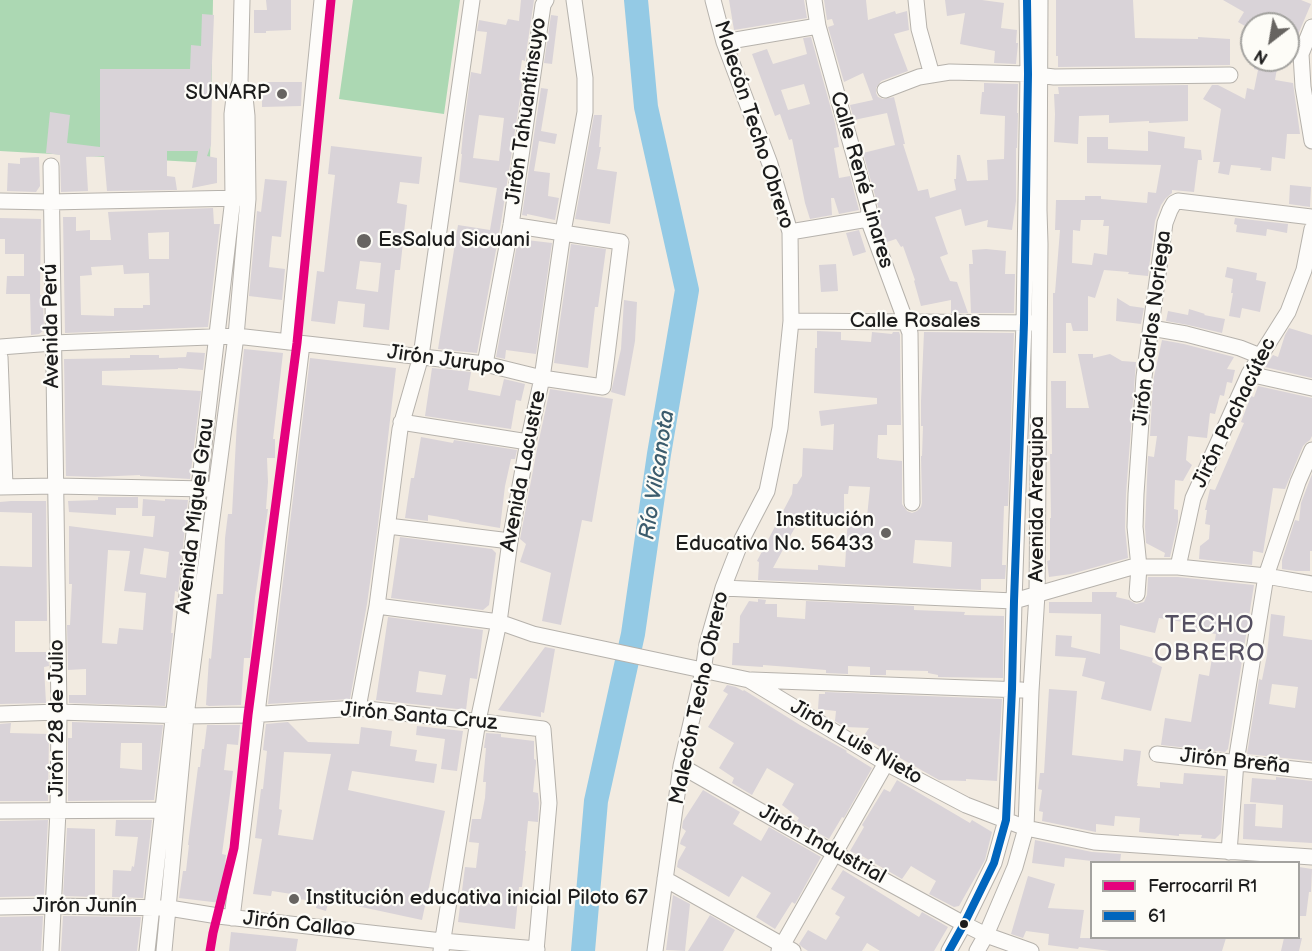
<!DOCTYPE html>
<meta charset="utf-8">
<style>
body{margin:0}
#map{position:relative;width:1312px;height:951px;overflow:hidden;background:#f2ebe1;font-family:"Balsamiq Sans",sans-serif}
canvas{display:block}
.legend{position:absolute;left:1090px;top:861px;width:210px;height:78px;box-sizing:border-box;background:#fdfcf7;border:2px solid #a3a29f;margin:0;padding:8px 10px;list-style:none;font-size:18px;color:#1c1c1c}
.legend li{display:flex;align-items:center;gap:12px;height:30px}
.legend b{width:30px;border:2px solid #a3a29f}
.north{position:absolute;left:1240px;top:12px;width:60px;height:60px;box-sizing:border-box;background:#fdfcf7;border:2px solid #a3a29f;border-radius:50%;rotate:211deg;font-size:16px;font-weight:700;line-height:24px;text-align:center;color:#1c1c1c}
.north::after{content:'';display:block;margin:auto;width:21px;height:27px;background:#676461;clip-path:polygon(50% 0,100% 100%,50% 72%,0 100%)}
</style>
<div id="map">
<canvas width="1312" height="951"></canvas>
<ul class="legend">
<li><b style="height:8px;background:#e5007d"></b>Ferrocarril R1</li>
<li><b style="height:8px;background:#0065bd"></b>61</li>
</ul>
<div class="north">N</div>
</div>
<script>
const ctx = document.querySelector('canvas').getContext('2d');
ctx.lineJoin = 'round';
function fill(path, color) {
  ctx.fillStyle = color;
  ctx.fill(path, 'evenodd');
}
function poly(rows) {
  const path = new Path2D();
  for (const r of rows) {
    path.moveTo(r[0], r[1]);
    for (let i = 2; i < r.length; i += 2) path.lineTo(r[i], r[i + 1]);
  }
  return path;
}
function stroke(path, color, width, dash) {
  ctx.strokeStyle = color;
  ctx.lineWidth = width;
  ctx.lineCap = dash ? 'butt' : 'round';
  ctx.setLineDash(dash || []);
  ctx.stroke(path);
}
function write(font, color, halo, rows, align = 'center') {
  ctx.font = font + ' "Balsamiq Sans",sans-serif';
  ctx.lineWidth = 4.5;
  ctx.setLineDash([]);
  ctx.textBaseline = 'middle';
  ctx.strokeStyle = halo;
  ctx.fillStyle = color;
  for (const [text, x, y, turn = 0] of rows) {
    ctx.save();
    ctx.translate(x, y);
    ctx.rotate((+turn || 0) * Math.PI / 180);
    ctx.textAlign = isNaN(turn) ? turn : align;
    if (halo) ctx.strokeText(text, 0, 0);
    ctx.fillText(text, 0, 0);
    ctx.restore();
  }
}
const green = poly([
 [0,0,213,0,210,163,0,151],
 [353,0,460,0,444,114,339,99]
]);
const river = poly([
 [583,951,596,801,633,634,659,454,687,290,646,107,636,0]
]);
const building = poly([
 [266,0,291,0,291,30,266,31,266,33,254,33,254,10,267,10],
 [521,0,534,0,525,61,522,60,519,80,521,80,522,85,501,223,477,353,438,349,458,225,490,230,497,188,459,182,462,154,461,154,464,124,471,72,481,74,487,32,477,31,479,20,506,25,508,19,519,21],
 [479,115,504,118,499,161,473,158],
 [729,0,804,0,807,18,734,30],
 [824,0,866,0,868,20,895,11,896,14,907,11,909,30,894,34,908,71,881,81,876,88,876,93,878,97,883,99,894,97,905,144,903,144,918,191,928,189,930,198,956,190,954,179,956,179,957,155,960,155,967,181,988,180,987,160,1004,159,1005,116,980,114,982,92,984,92,984,83,1018,84,1017,113,1018,113,1017,148,1016,148,1016,201,1012,230,987,227,988,220,965,226,961,209,935,217,948,254,940,257,950,281,957,282,968,313,951,313,951,300,921,306,914,281,915,280,903,246,901,247,896,239,887,242,878,217,878,206,863,153,895,145,887,113,854,120,850,105,873,100,863,73,844,82,828,27,834,25,832,19,827,20],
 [945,0,982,0,1004,3,1001,28,1017,30,1016,43,1018,43,1016,64,994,63,995,51,960,44,965,13,947,16],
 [1056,0,1133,0,1135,38,1198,39,1198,37,1230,39,1230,65,1058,67,1058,56,1056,56],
 [1223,0,1301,0,1311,4,1288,58,1288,24,1252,24,1252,30,1238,22,1244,12],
 [202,14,214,15,211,87,212,87,211,145,207,156,217,158,217,183,192,188,198,151,167,151,167,176,175,177,177,190,107,191,104,156,86,157,88,191,61,192,60,155,46,153,50,112,70,115,67,143,100,147,100,69,190,69,191,45,201,46],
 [551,15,558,16,552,64,544,63],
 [811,37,835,123,839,147,834,148,839,178,850,176,859,210,839,214,834,198,831,198,832,215,810,219,805,203,792,139,789,140,780,114,775,116,752,54,767,49,773,64,807,54,803,38],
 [804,84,810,104,788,110,781,90],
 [1256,60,1278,63,1275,80,1293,83,1300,134,1287,134,1285,159,1272,157,1271,171,1260,170,1261,168,1231,165,1229,175,1218,173,1220,162,1213,162,1221,109,1203,99,1212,85,1218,85,1245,99,1247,88,1254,90,1258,70,1254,69],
 [262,82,302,82,301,106,262,107],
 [1188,85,1188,121,1149,123,1149,121,1109,123,1109,115,1079,116,1078,144,1054,142,1055,114,1054,94,1059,94,1058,87],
 [541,88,548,89,541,131,557,134,555,144,539,141,534,171,550,173,548,196,559,198,555,220,527,214,527,216,522,215],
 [594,115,602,115,599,147,601,147,597,169,617,172,610,224,575,219],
 [1148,131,1185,137,1184,148,1201,150,1202,160,1198,160,1194,192,1172,190,1172,193,1166,198,1161,205,1155,221,1148,276,1128,274,1129,272,1104,270,1095,298,1088,296,1088,331,1073,331,1071,323,1066,323,1066,353,1053,353,1053,293,1055,293,1060,230,1055,230,1056,200,1085,200,1085,196,1101,196,1101,199,1147,203,1148,192,1156,193,1161,165,1087,163,1087,137,1108,137,1108,149,1148,151],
 [1081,220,1104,220,1103,226,1109,226,1107,255,1094,253,1092,265,1072,263,1073,230,1080,231],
 [331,146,422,157,419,184,400,182,397,203,407,205,400,270,395,270,389,330,363,327,365,304,338,301,335,324,311,321,317,271,324,272,335,175,328,174],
 [360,261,381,263,378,292,356,289],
 [39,157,40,186,36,192,7,191,8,163,20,164,20,158],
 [265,179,287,181,281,237,272,236,269,267,285,269,282,300,249,296,257,211,261,212],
 [1290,185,1311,187,1310,207,1289,204],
 [213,208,214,224,220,224,208,327,65,333,63,217,76,217,76,231,90,230,90,240,111,240,108,212],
 [169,232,169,259,149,259,148,233],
 [123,265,124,274,149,273,150,305,143,305,143,308,114,308,114,316,81,315,80,276,92,275,91,267],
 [0,218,41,219,40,295,43,295,44,330,39,334,31,335,30,294,6,294,7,276,24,276,24,254,5,254,5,239,0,239],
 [1235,218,1288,224,1287,233,1267,229,1266,236,1236,232,1237,225,1234,224],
 [859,230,866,252,853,256,846,233],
 [518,239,552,243,536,354,506,350,505,359,496,357],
 [571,244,606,249,598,307,595,307,588,368,554,363],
 [986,249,1006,251,1005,274,1015,274,1014,313,971,313,969,264,973,264,972,250],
 [836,264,838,291,821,292,819,265],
 [1227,267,1257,273,1256,280,1266,282,1260,312,1242,308,1240,318,1229,316,1233,293,1231,293,1233,279,1225,277],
 [1117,298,1130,306,1144,308,1141,324,1116,321],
 [624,300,637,302,635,341,625,396,611,392,621,349],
 [1189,309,1205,314,1204,315,1225,319,1222,333,1188,325,1166,321,1168,311,1188,315],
 [1289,328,1312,335,1312,378,1265,367,1273,355,1278,357,1285,335],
 [817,331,841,332,841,340,871,342,872,332,892,334,893,332,899,332,900,335,901,425,887,425,887,435,878,435,877,458,879,458,879,459,902,461,902,504,907,511,912,513,917,511,921,507,922,503,921,456,922,456,923,426,921,426,921,401,924,332,1014,333,1008,506,1004,506,1002,565,1006,565,1005,579,981,579,981,590,758,580,759,562,757,561,792,494,793,484,797,484,802,476,803,448,833,450,834,424,821,426,819,411,877,404,877,398,814,393,815,348,817,348],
 [849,486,870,487,867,517,848,516,845,567,818,565,818,570,773,568,799,520,844,521,844,494,848,494],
 [915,540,952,542,951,567,913,563],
 [1162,340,1184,344,1234,357,1227,369,1235,370,1232,383,1227,382,1224,396,1220,395,1215,414,1210,413,1207,438,1188,436,1186,460,1192,465,1183,481,1175,480,1174,509,1178,510,1178,522,1170,557,1164,557,1165,553,1146,543,1145,527,1148,456,1154,457,1157,436,1150,436,1153,381],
 [244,349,283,353,273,439,275,439,275,458,267,458,268,482,266,509,268,509,255,598,250,658,244,658,241,705,209,706,206,705,209,658,211,659,217,594,223,594,225,538,228,514,232,514,237,421],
 [187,352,205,353,203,370,178,368,178,369,102,371,102,385,201,391,190,479,140,476,140,475,95,477,66,476,64,359,130,358,130,355,159,355,159,358,186,357],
 [1078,354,1093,354,1093,358,1110,354,1122,361,1136,362,1126,494,1125,528,1128,558,1071,574,1049,577,1047,561,1050,560,1050,518,1051,518,1050,454,1052,454,1051,381,1066,381,1066,408,1089,408],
 [310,358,396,368,378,525,367,604,350,699,268,704],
 [432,368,471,372,468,390,500,396,504,379,525,384,521,401,516,400,511,429,425,416],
 [1258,386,1312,398,1312,436,1310,440,1306,443,1303,446,1285,489,1273,488,1263,553,1253,551,1252,565,1199,559,1200,546,1209,539,1210,525,1205,524,1207,510,1205,510,1210,489,1215,490,1244,423,1241,422,1251,396,1254,397],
 [550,389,613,399,592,522,582,520,561,625,542,621,551,573,520,562,526,544,520,539,537,449],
 [421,437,453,443,454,440,517,450,515,459,511,459,505,486,500,528,459,521,459,520,428,515,428,521,405,518,411,478,414,478],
 [1312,474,1312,551,1310,551,1310,571,1296,571,1282,569,1282,560,1295,520,1299,521,1301,503],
 [98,497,138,497,138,508,116,508,116,515,69,512,68,501,98,500],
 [143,499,165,501,165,499,188,500,178,592,175,591,171,633,173,633,165,706,69,703,69,695,86,695,86,669,68,670,67,625,70,625,72,584,69,584,69,526,153,537,155,516,142,516],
 [144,548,169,552,166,578,140,574],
 [108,550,130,551,124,591,146,593,143,630,119,628,117,644,102,643],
 [11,501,46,501,47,621,15,621,15,652,48,652,49,666,44,667,46,703,0,704,0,566,32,567,32,513,0,512,0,502],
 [400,537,492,549,496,553,489,605,483,610,391,598],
 [1148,577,1178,577,1254,585,1228,749,1225,752,1161,745,1165,718,1191,722,1199,674,1209,676,1216,634,1182,628,1183,622,1159,618,1155,633,1120,625,1120,649,1153,658,1152,662,1162,667,1151,711,1101,699,1105,682,1082,676,1086,658,1055,656,1056,635,1072,636,1071,647,1100,654,1101,614,1049,613,1049,602,1092,602,1092,592,1117,592,1116,597,1129,600,1136,604,1144,602,1147,595],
 [758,599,766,600,765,604,777,604,777,617,805,619,806,601,914,606,914,610,965,612,964,615,1004,616,1003,678,938,677,938,675,928,673,928,671,886,670,886,675,870,675,870,667,848,666,848,674,826,673,826,670,789,667,763,665,763,667,732,665,733,643,739,643,740,616,749,601,758,602],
 [1271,614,1285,616,1283,636,1312,640,1312,761,1247,754,1259,679,1262,680,1267,655],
 [1272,684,1298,687,1295,708,1269,704],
 [388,617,483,630,477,679,470,678,466,710,376,700],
 [419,671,446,675,442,695,416,692],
 [545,647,555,649,544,713,541,712,541,717,498,710],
 [727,685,736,687,743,691,744,690,800,725,847,751,846,752,872,768,844,818,842,817,829,839,797,821,799,818,782,805,794,784,767,768,752,795,732,783,734,778,719,768,734,743,708,727,728,694,723,691],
 [1049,689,1077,691,1072,755,1123,761,1124,749,1141,751,1137,783,1138,783,1137,786,1160,788,1160,782,1183,784,1184,773,1225,776,1221,833,1215,839,1201,838,1202,835,1179,834,1179,836,1139,832,1140,818,1115,816,1114,826,1096,824,1096,832,1042,821,1043,812,1039,811,1042,790,1038,789,1040,773,1044,773],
 [825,692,1002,699,997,781,966,779,966,781,939,780,863,737,869,728,845,727,835,721,836,711,818,709,819,694,825,694],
 [72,722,163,725,154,800,68,801,68,738,72,738],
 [121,743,142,743,142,770,120,768],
 [288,722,308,742,359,744,361,727,392,731,390,746,417,750,415,761,437,764,434,783,352,771,348,790,445,811,422,920,329,900,326,911,316,908,317,901,297,899,298,895,272,891,271,896,253,894,262,839,255,838,261,789,263,789,267,751,263,750,266,724],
 [284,752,331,754,313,840,278,835,282,810,279,809],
 [11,723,10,733,49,734,48,801,0,801,0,724],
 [207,725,240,725,238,745,227,744,224,770,233,771,222,854,226,855,221,903,179,898,183,871,186,871,189,845,188,845,198,767,200,767,202,749,204,749],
 [417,726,463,731,457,771,441,769,445,739,416,735],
 [486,733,501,734,501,737,534,741,534,759,536,760,536,763,533,792,538,793,539,803,538,822,528,821,525,851,526,851,522,887,519,887,515,929,458,922,465,867,476,868,479,843,469,842,472,819,481,819,485,798,486,782,483,782,486,748,484,748],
 [1276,777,1312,781,1312,843,1243,839,1244,804,1256,804,1255,826,1282,828,1283,805,1250,802,1252,778,1276,780],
 [897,780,970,823,972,820,992,832,985,860,959,906,954,907,929,894,936,881,911,866,902,879,862,856,862,857,850,851,864,827,862,825,884,789,890,792],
 [703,790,740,812,733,824,761,841,769,827,821,857,795,904,792,902,775,929,756,917,771,893,742,876,729,897,677,867,678,861,686,847,680,844,681,840,686,831,682,828,683,821],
 [48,820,44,896,0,897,0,821],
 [116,820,152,820,143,898,112,897,113,870,131,871,132,866,134,867,138,837,115,836],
 [67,828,95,829,95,897,63,896],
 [1035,840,1092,852,1121,854,1120,862,1101,862,1065,858,1064,867,1032,863],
 [1299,867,1312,869,1311,892,1309,892,1306,916,1299,916],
 [843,870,919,917,922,912,948,927,934,951,880,951,867,943,862,951,808,951,802,947,799,944,808,930,826,940,840,917,835,914,845,897,831,889],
 [1028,876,1055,884,1048,908,1084,910,1080,938,1226,938,1222,951,1110,951,1079,947,1078,949,1048,945,1049,934,1026,931,1023,938,1011,934],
 [673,895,690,904,685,951,666,950],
 [710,915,735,930,723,951,688,951],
 [43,916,41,951,0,951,0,917],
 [63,916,141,917,137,951,61,951],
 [231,932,298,939,296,951,229,951],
 [1284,938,1302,938,1299,951,1281,951]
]);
const minor = poly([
 [814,0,818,26,869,209,868,219,910,333,912,503],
 [916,0,919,29,932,75],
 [1312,27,1301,54,1303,87,1312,141],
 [724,42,818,26],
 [885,90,919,77,950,72,1028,74,1054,77,1230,75],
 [51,166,59,712,58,811,51,951],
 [0,201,50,202,242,198],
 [790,232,868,219],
 [791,321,1033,323],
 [1151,328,1186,334,1240,348,1260,356],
 [288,342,322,0],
 [0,347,53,343,236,336,485,364,542,378,603,387,621,242,511,225],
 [0,357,5,486],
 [485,364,511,225,543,5,546,0],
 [1249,374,1312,388],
 [401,422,528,442],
 [0,487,55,486,207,489],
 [388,526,510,541],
 [1178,567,1193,498,1249,374,1288,312,1304,270,1312,229],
 [723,588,1014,601,1132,567,1178,567,1266,576,1312,584],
 [1137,594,1139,567,1135,527,1136,494,1144,377,1165,223,1170,210,1174,203,1178,201,1312,217],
 [377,606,499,622,533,634,749,680,886,763,966,805,1026,828,1094,842,1312,857],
 [752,680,1022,690],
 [358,708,377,606,400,429,421,356,472,0],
 [0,714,59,712,186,716,248,715,358,708,543,729,549,803,536,951],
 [1157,754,1312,771],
 [681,766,834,853,964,924,986,935,1031,951],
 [0,811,163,810],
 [1229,852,1236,762,1266,576,1298,482,1312,450],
 [665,879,793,951],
 [0,907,53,906,169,908,218,916,442,941,537,949],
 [232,918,302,344],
 [147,951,199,488,233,198,232,114,234,98,240,82,242,0],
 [164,951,186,716,236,336,248,199,247,116,245,97,240,82],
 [441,951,478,721,499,622,510,541,527,447,542,378,563,232,585,112,585,78,574,0],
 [655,951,681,766,703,671,707,644,723,588,742,539,767,491,780,428,791,321,790,232,770,164,724,42,713,0],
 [779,951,886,763],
 [949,951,964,924,994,863,1006,820,1012,689,1014,601,1024,323,1028,74,1027,0],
 [977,951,986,935,1015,867,1026,828,1031,691,1037,594,1040,244,1039,210,1040,0]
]);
const bus1 = poly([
 [949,951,964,924,994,863,1006,820,1012,689,1014,601,1024,323,1028,74,1027,0]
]);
const rail1 = poly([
 [210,951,213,933,234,848,248,715,297,343,331,0]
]);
const markers = [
 [282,94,6,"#676461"],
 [364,241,8,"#676461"],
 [886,533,6,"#676461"],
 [294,899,6,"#676461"],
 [964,924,5,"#1c1c1c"]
];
const poiNames = [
 ["SUNARP",270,94],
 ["EsSalud Sicuani",378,241,"left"],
 ["Institución",874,521],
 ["Educativa No. 56433",874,545],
 ["Institución educativa inicial Piloto 67",306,899,"left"]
];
const streetNames = [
 ["Jirón Tahuantinsuyo",527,111,-82],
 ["Malecón Techo Obrero",753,125,72],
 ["Calle René Linares",861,180,74],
 ["Calle Rosales",915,322],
 ["Avenida Perú",52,326,-91],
 ["Jirón Carlos Noriega",1153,328,-83],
 ["Jirón Jurupo",446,361,8],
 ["Jirón Pachacútec",1235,413,-64],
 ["Avenida Lacustre",524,471,-79],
 ["Avenida Arequipa",1038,499,-90],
 ["Avenida Miguel Grau",196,516,-83],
 ["Malecón Techo Obrero",700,698,-78],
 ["Jirón Santa Cruz",419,717,5],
 ["Jirón 28 de Julio",58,718,-90],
 ["Jirón Luis Nieto",856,743,30],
 ["Jirón Breña",1235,762,6],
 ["Jirón Industrial",822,845,29],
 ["Jirón Junín",85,907],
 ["Jirón Callao",299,925,6]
];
const waterNames = [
 ["Río Vilcanota",658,475,-81]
];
const quarterNames = [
 ["TECHO",1210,626],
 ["OBRERO",1210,654]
];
fill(green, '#acd8b3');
stroke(river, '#94cae5', 24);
fill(building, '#d9d3d8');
stroke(minor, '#b6b2ac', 17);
stroke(minor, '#fdfcfa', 15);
stroke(bus1, '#0065bd', 8);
stroke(rail1, '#e5007d', 9);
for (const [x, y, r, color] of markers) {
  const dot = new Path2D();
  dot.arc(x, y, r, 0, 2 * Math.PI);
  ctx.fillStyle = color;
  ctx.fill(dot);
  stroke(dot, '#fdfcf7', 2);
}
write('21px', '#1c1c1c', '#fdfcf7', poiNames, 'right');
write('21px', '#1c1c1c', '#fdfcf7', streetNames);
write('italic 22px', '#3c5c6d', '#fdfcf7', waterNames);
ctx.letterSpacing = '1.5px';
write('24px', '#544f61', '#fdfcf7', quarterNames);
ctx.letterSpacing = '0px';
</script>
